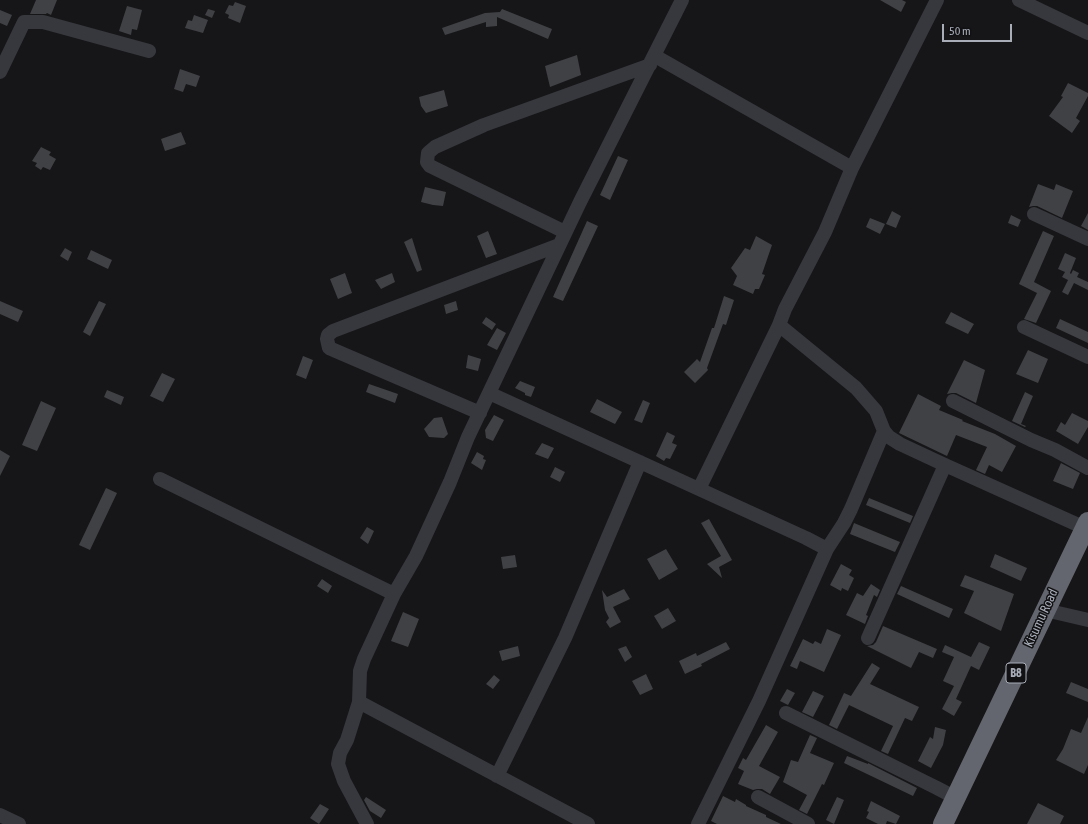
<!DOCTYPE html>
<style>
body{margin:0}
#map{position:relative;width:1088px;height:824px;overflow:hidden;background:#161618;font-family:"Asap Condensed",sans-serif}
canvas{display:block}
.scale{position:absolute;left:942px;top:24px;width:70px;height:18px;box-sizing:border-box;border:2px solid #a8adb8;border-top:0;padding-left:5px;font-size:12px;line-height:14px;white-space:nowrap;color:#a8adb8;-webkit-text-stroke:3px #111113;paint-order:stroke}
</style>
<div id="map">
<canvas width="1088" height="824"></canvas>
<div class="scale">50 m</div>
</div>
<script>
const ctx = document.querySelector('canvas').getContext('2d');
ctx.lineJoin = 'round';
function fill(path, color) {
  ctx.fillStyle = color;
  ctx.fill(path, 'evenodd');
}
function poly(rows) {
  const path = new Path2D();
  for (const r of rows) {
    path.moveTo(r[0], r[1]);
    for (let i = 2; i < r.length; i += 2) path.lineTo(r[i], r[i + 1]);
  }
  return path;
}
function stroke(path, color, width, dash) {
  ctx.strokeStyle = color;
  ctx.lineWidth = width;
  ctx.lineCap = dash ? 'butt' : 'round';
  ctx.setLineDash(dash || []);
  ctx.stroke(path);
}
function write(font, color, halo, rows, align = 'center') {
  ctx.font = font + ' "Asap Condensed",sans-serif';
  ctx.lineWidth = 3;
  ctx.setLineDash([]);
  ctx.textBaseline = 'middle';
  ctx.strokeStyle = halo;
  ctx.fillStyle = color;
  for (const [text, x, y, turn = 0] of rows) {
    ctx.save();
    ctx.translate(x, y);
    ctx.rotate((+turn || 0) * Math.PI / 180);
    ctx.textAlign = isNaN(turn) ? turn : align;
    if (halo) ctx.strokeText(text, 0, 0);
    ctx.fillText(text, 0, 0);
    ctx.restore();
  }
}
const building = poly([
 [36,0,57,0,51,15,47,13,46,14,30,14],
 [880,0,902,0,906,2,901,12],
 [235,2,246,6,240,23,228,18,229,15,225,13,229,5,233,6],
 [127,6,142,10,137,30,132,29,131,35,119,31],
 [208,9,215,11,212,18,205,15],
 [502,9,552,29,548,39,497,17,497,26,486,27,486,22,445,35,442,28,485,13,500,12],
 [0,10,12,15,7,26,0,23],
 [194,15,208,20,203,33,185,28,188,20,192,21],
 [577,55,581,75,550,87,545,66],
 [180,69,200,76,196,87,186,84,183,92,174,89],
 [1068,83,1088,93,1088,96,1076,118,1080,121,1072,133,1049,116,1063,97,1061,96],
 [444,90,448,106,426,113,421,106,419,97],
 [181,132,186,144,165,151,161,139],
 [41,147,51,152,49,155,56,159,50,170,43,167,41,170,35,166,37,163,32,161],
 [618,156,628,160,610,200,600,195],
 [1038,184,1054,190,1056,184,1073,191,1062,218,1037,206,1033,206,1029,207],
 [425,187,446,192,443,206,433,205,421,202],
 [892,211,901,216,896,228,886,224],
 [1088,213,1088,230,1081,226],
 [1011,215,1021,220,1018,227,1008,223],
 [870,218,885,224,880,234,866,227],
 [587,221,598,226,563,301,553,297],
 [488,231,497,254,486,258,477,236],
 [1043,231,1054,236,1034,282,1051,291,1036,323,1024,319,1037,293,1019,284],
 [756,236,772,245,762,274,765,275,759,289,755,289,753,294,733,285,737,276,731,268,745,248,750,250],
 [412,238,422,270,417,272,404,242],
 [65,248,72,252,68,261,60,256],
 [91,250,112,260,108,269,87,259],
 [1065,253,1076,258,1070,273,1071,274,1073,270,1079,273,1077,277,1088,282,1088,290,1074,283,1068,295,1062,292,1068,280,1062,277,1065,272,1058,269],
 [345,273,352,293,338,299,330,279],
 [392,273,395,282,381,289,375,280],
 [724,296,734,300,726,325,723,324,707,368,708,370,695,383,684,372,697,359,700,362,712,328,714,328],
 [0,301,23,311,18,322,0,314],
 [99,301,106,304,90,336,83,332],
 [456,301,458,310,446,314,444,305],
 [951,312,974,324,968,334,945,323],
 [486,317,496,324,492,330,482,323],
 [1060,319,1088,332,1088,343,1056,328],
 [497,328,506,333,497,350,487,345],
 [1028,350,1048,359,1038,383,1016,374],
 [468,355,481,359,478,371,466,368],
 [303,356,313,360,306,379,296,375],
 [964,360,985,370,976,403,956,393,952,393,947,394],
 [162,373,175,379,163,402,150,396],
 [520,381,535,387,531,397,525,395,525,393,515,388],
 [369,384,398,394,395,403,366,392],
 [107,390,124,397,121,405,104,397],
 [1025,392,1033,396,1021,424,1026,426,1025,427,1012,421],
 [918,394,941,406,939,410,963,420,962,421,995,434,1016,446,1002,472,989,465,985,474,976,470,987,447,956,435,947,456,899,433],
 [597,399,622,412,615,424,590,412],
 [643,400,650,403,642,423,634,420],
 [41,401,56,408,37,451,22,445],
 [1072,413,1088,421,1088,427,1078,444,1056,431,1061,422,1065,425],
 [494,415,504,420,493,441,486,438,485,430],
 [442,417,448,434,444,438,429,437,424,429,434,418],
 [667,432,675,436,672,443,677,445,670,459,666,458,664,461,656,456],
 [542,443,554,448,548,459,535,454],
 [0,450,10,456,0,476],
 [477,452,484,456,483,459,486,460,482,470,471,463],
 [1061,463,1080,473,1073,489,1053,481],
 [555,467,565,472,560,482,550,477],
 [106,488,117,493,90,550,79,545],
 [869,498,913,516,910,523,866,505],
 [709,519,732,560,719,567,722,578,707,564,721,556,701,523],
 [854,523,900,542,895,552,850,534],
 [367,527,374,531,368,544,360,538],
 [666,549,678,569,659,580,647,559],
 [995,554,1027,568,1021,581,990,567],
 [515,555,517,567,503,569,501,557],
 [841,564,852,570,849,575,854,578,848,591,842,588,841,591,830,585],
 [965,575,1014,594,1001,631,964,613,974,591,960,586],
 [322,579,332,586,328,593,317,586],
 [871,584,880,590,877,597,874,595,866,615,868,616,865,624,846,615,857,593,863,596],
 [901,586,953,609,949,618,897,594],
 [624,589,630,599,613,607,621,622,610,628,606,622,609,618,605,610,602,590,607,597],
 [668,608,676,621,662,629,654,616],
 [403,612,419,619,408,647,391,641],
 [883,626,937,649,933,658,919,652,911,668,867,646,873,645,876,642],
 [827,629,841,635,824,672,800,661,797,669,790,666,803,639,813,644,815,641,821,644],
 [726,642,730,649,701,664,702,666,685,674,679,661,696,653,697,656],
 [979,642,990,647,979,670,971,666,956,699,962,702,954,716,942,709,954,686,943,681,954,657,942,652,945,645,971,657],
 [518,646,520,656,502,661,499,651],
 [626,646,632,657,625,662,618,649],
 [872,663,880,668,870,684,919,707,912,721,905,718,888,754,881,751,893,726,849,705,837,729,829,725,844,693,851,696],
 [646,674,653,689,640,695,632,681],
 [494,675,500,680,493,689,486,684],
 [1071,682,1088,689,1088,702,1066,693],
 [787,689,795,693,788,705,780,701],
 [813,691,824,696,813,717,802,712],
 [1088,717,1088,765,1084,774,1056,760,1063,749,1071,729,1081,733],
 [766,725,778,732,759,766,780,777,770,794,762,789,757,789,753,790,738,784,744,771,738,768,743,758,746,760],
 [935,727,946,730,943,745,931,768,918,761,930,737,933,739],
 [810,735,817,738,810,753,834,763,824,785,822,784,807,814,799,810,807,795,783,782,791,760,798,762],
 [847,756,868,764,868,763,917,788,913,796,844,763],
 [723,796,735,802,736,799,746,805,746,806,766,815,766,817,781,824,717,824,711,821],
 [366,797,386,810,381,818,370,811,364,800],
 [837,797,844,800,834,824,826,820],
 [871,801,900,816,896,824,887,821,886,824,878,824,866,818,869,812,867,811],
 [1038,803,1064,816,1060,824,1027,824],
 [320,804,329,809,319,824,310,818]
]);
const minor = poly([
 [1019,0,1088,33],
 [655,56,852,168],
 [0,72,24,22,43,22,149,51],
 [1034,214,1088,239],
 [565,232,430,166,427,162,428,153,435,147,484,125,650,65],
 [779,325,856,388,876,411,884,431,889,437,900,444,945,465,1085,528],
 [1024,327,1088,357],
 [489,393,806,538,827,549,844,523,851,509,884,431],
 [953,401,1031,440,1055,450,1088,468],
 [480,413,336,351,329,348,327,339,328,335,333,331,559,245],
 [160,479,394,594],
 [699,489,779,325,785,309,825,232,852,168,937,0],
 [1045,610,1088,620],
 [868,638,945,465],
 [359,702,588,824],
 [786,713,937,788,956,798],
 [497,776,565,638,640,462],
 [758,797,808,824],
 [0,815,19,824],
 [367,824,344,781,338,764,340,753,347,740,359,702,360,671,364,659,394,594,416,556,450,482,468,437,580,202,682,0],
 [698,824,759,701,827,549]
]);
const highway = poly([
 [943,824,1088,522]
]);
const shields = [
 [1016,673,20]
];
const shieldNames = [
 ["B8",1016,673]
];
const streetNames = [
 ["Kisumu Road",1041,618,-65]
];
fill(building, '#404145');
stroke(minor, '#37383d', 14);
stroke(highway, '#63666e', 20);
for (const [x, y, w] of shields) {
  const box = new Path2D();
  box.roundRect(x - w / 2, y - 10, w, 20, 3);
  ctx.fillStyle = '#111113';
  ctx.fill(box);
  stroke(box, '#a8adb8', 1);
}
write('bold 12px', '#a8adb8', null, shieldNames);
write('13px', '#a8adb8', '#111113', streetNames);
</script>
